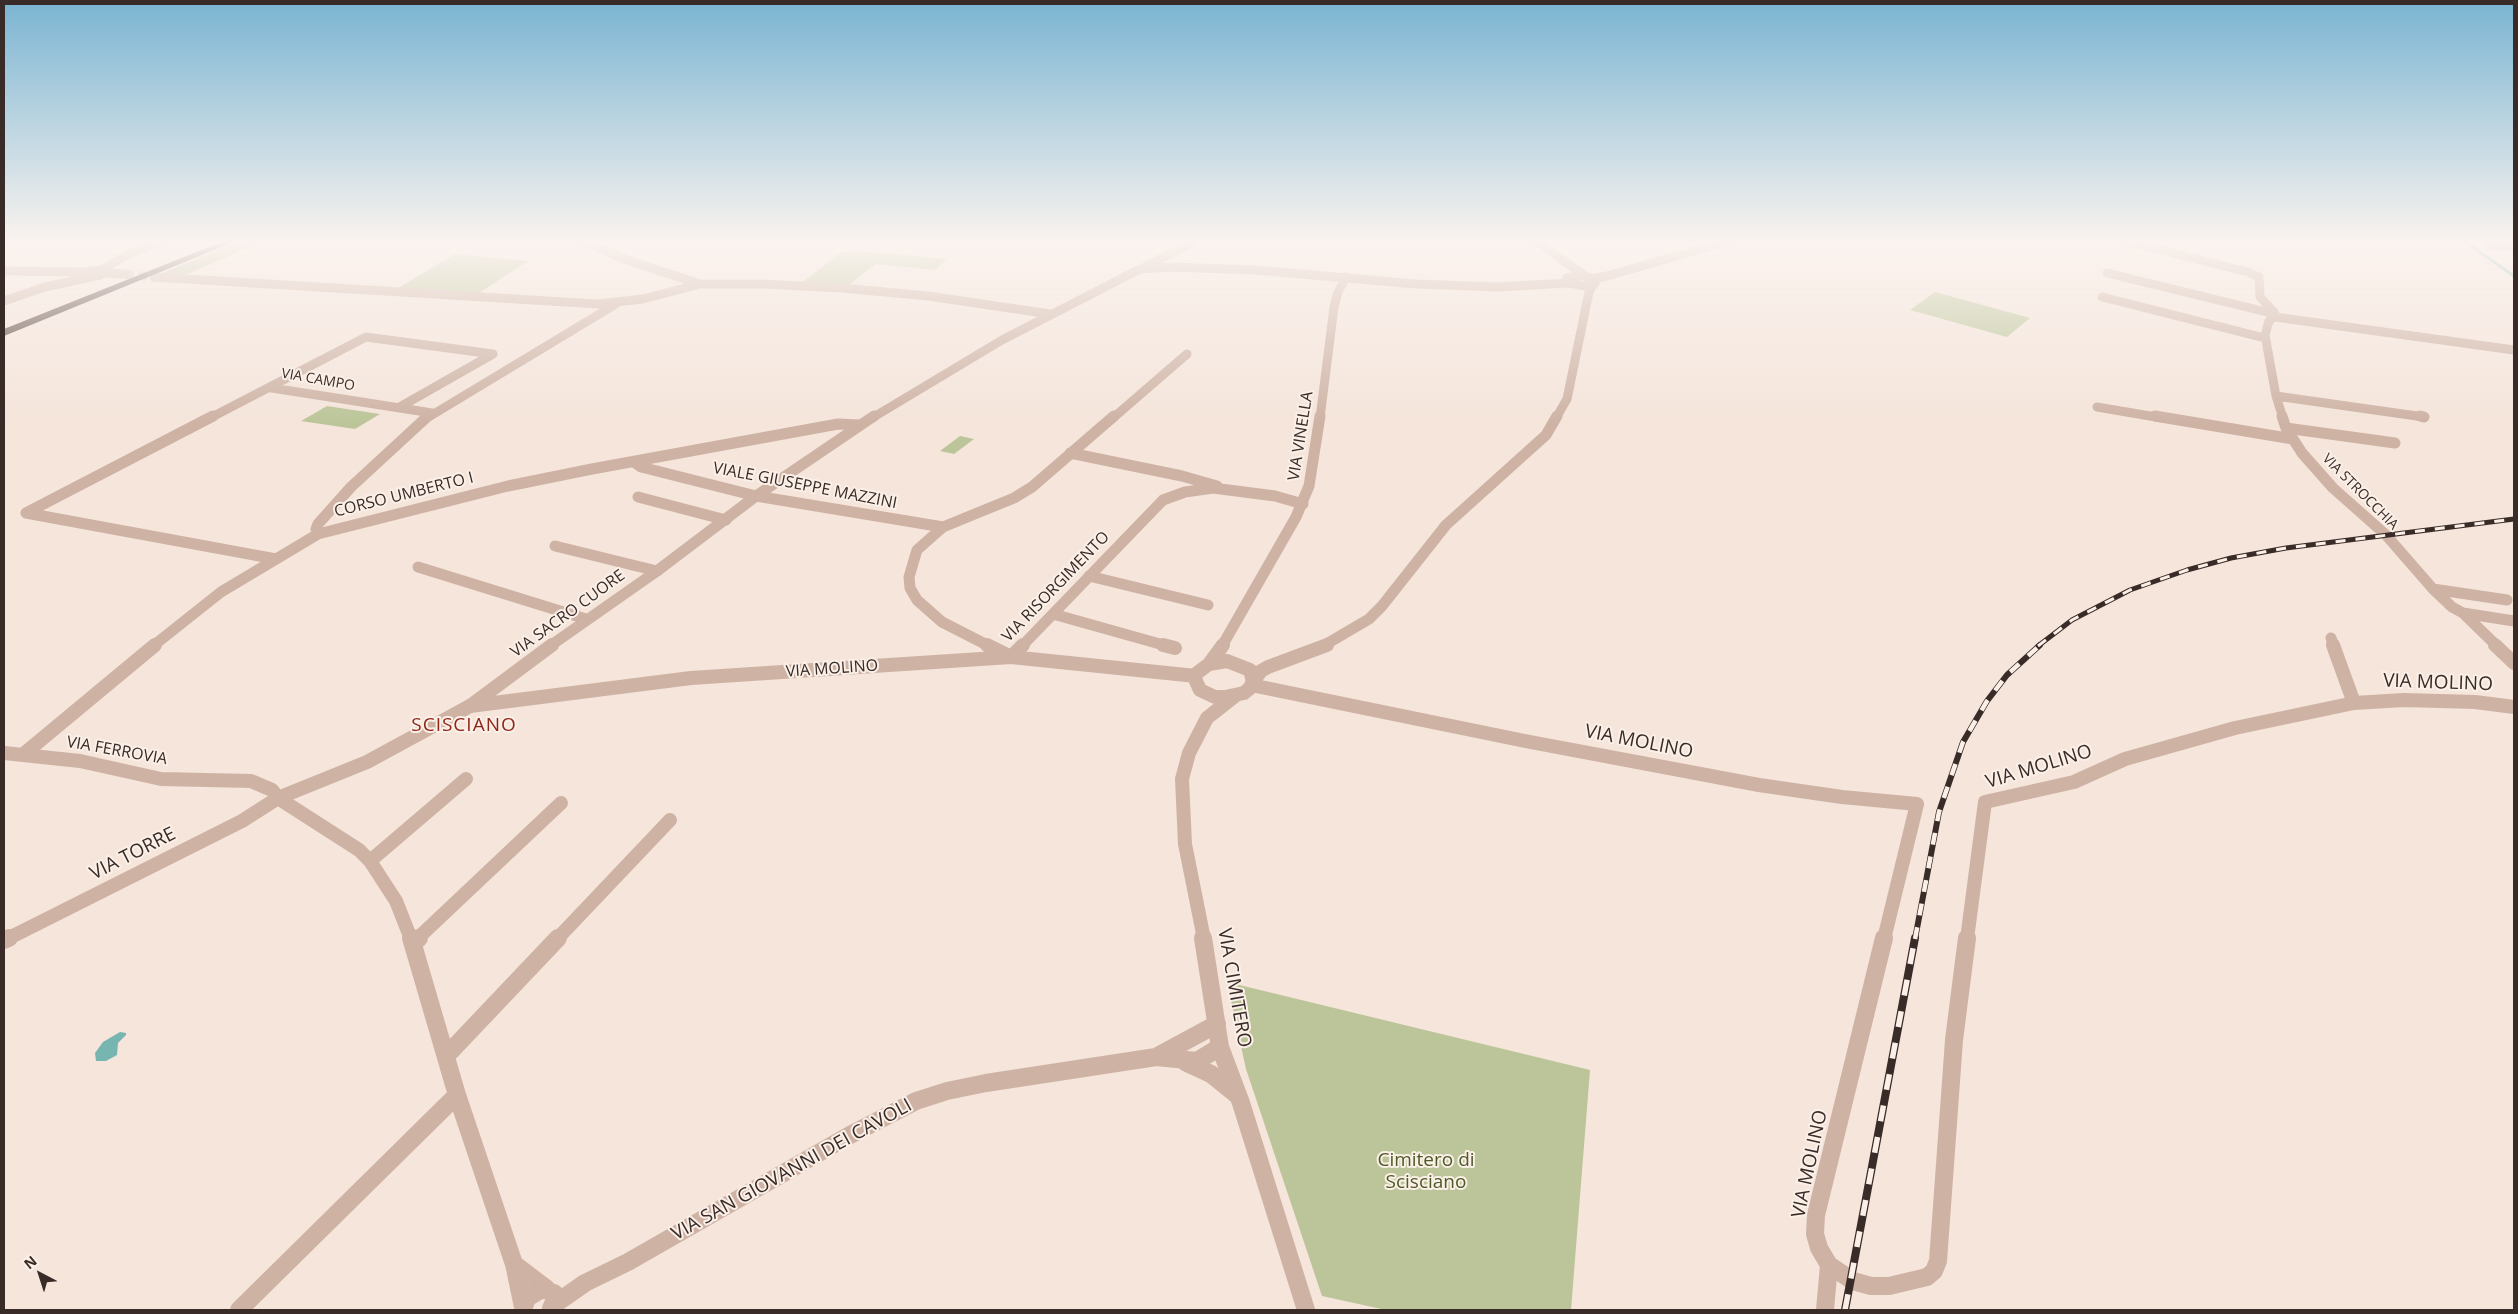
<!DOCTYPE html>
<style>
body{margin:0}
#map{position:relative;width:2518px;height:1314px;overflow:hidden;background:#f5e5db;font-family:"Open Sans",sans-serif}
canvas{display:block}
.frame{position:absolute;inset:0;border:5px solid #392b27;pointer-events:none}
.north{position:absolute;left:15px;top:1249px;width:50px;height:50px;-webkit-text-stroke:4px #fbf0e8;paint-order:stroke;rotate:320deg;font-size:14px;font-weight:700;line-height:20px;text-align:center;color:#392b27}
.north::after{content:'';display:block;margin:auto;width:18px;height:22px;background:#392b27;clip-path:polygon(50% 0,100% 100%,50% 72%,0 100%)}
</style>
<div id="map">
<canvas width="2518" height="1314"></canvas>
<div class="frame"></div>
<div class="north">N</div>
</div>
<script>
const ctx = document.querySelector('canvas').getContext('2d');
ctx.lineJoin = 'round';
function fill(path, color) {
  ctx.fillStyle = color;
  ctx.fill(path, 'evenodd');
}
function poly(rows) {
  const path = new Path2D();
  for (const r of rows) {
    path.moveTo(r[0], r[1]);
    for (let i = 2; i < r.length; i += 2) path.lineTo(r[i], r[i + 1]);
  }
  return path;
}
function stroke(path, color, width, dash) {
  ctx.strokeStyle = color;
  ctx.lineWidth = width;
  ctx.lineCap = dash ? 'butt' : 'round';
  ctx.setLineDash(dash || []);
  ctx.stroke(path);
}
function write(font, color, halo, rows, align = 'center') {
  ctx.font = font + ' "Open Sans",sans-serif';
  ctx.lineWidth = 4;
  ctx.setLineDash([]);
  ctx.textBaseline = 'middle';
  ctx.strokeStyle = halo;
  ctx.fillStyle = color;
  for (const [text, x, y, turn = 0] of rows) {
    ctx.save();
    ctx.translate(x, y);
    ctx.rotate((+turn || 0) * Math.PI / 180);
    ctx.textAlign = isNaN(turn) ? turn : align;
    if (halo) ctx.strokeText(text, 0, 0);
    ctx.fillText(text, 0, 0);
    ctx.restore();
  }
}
const green = poly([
 [246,239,267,239,181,277,157,275],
 [859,251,947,259,935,270,875,264,848,286,800,284,842,252],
 [455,254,528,261,479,293,398,288],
 [1935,292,2030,318,2007,337,1910,310],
 [327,406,380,414,355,429,301,421],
 [960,436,974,439,954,454,940,451],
 [1227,982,1590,1070,1571,1310,1386,1310,1322,1296,1246,1069]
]);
const water = poly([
 [120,1032,126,1033,126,1035,118,1043,117,1055,106,1061,96,1061,95,1053,103,1042]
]);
const stream = poly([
 [2461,239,2514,276]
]);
const minorTunnel = poly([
 [125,274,154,277]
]);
const minorFar3 = poly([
 [578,239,624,259,700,284],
 [2117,239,2248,272,2259,277,2260,297,2274,312,2275,317,2269,321,2265,335,2276,396,2283,418],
 [4,242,11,239],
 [2488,245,2514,247],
 [103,269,130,253,167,239],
 [4,271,86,272],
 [103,273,125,274],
 [2107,273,2275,314],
 [154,277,598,304,643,299,700,284,762,284,842,288,928,296,1050,314],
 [2102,297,2265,338],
 [4,301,45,287,100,275,106,270,90,271,83,274,86,276],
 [2275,317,2514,350],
 [272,388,432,413],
 [2276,396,2424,417],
 [2097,407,2162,418],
 [210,418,366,337,493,354,398,408],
 [427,418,616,304],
 [1113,418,1187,354],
 [1320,418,1334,307,1338,292,1346,277],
 [1556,418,1567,399,1589,292,1593,285]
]);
const minorFar2 = poly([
 [213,416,26,513,276,559],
 [2155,416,2293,439],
 [2282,416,2286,428,2302,453,2333,488,2386,535,2433,589,2452,607,2463,613,2497,646],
 [2420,416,2424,417],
 [2286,428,2395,443],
 [1070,453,1182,476,1217,486],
 [634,462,641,467,756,496,943,527],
 [638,497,726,520],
 [318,534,316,529,318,524,351,487,428,416],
 [555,546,657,571],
 [418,567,586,619],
 [1089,576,1208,605],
 [2433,589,2507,600],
 [2463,613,2514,621],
 [1053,614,1167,646],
 [2331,638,2334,646],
 [153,646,221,592,318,534,508,486,592,469,838,424,860,425],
 [989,646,942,622,917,600,910,588,909,577,917,550,943,527,1014,498,1032,487,1114,416],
 [1022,646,1163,500,1185,492,1213,488,1275,496,1303,504],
 [1222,646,1296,517,1309,486,1320,416],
 [1323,646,1369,619,1382,606,1446,525,1546,435,1557,416]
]);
const minorFar1 = poly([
 [987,645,1009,656],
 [1163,645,1175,648],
 [2333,645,2354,703],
 [2495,645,2514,663],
 [1011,657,1023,645],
 [1227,661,1250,670,1253,682,1250,688,1244,693,1225,697,1215,697,1200,690,1195,679,1197,673,1209,664,1227,661],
 [1209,664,1223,645],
 [1253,682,1261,671,1268,667,1327,645],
 [1251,685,1525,741,1759,785,1842,797,1917,804,1884,939],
 [470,706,691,678,1011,657,1196,676],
 [25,753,155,645],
 [278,798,359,850,370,861,396,901,411,939],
 [370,861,466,779],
 [417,939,561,803],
 [557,939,670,820],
 [1204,939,1185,844,1182,779,1189,753,1207,718,1235,696],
 [1967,939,1985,802,2074,782,2125,759,2235,728,2354,703,2404,700,2475,702,2514,707]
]);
const minor = poly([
 [411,938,457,1095,514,1264,523,1307],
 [1203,938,1220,1047,1241,1103,1306,1310],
 [1884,938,1816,1215,1815,1234,1819,1248,1829,1265,1853,1281,1871,1286,1889,1286,1927,1277,1934,1271,1938,1261,1954,1040,1967,938],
 [413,943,419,938],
 [446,1056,558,938],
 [1156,1057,1217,1024],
 [1185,1062,1211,1074,1237,1095],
 [514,1264,547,1289],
 [552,1306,585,1283,628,1262,850,1135,916,1101,947,1091,986,1083,1156,1057,1197,1061,1220,1047],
 [239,1310,457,1095],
 [523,1310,527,1298,542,1289,554,1293,555,1302,551,1308],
 [1825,1310,1829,1265]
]);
const tertiaryFar3 = poly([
 [1533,239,1584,275],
 [1146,266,1200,239],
 [1567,278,1581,275,1593,279,1607,276,1735,239],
 [872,418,1002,340,1140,269,1172,267,1255,270,1416,284,1498,287,1568,283,1586,286,1595,283,1593,279]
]);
const tertiaryFar2 = poly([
 [550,646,657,571,756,496,874,416]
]);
const tertiaryFar1 = poly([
 [4,753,80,761,161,779,251,781,272,790,278,798],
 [7,939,242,821,278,798,367,762,470,706,552,645]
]);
const tertiary = poly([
 [4,940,9,938]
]);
const motorway = poly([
 [229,239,241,239,4,336,4,329,229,239]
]);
const railFar2 = poly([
 [2038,646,2072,620,2130,590,2187,570,2231,558,2286,548,2514,519]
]);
const railFar1 = poly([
 [1915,939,1939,812,1963,742,1987,701,2007,675,2040,645]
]);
const rail = poly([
 [1845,1310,1915,938]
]);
const farStreetnames = [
 ["VIA CAMPO",318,380,10],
 ["VIA STROCCHIA",2360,492,45]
];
const streetNames = [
 ["VIA VINELLA",1301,436,-81],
 ["VIALE GIUSEPPE MAZZINI",805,486,11],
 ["CORSO UMBERTO I",404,495,-14],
 ["VIA RISORGIMENTO",1056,587,-46],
 ["VIA SACRO CUORE",568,614,-36],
 ["VIA MOLINO",832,669,-4],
 ["VIA FERROVIA",117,751,10]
];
const nearStreetnames = [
 ["VIA MOLINO",2438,683,2],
 ["VIA MOLINO",1639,742,11],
 ["VIA MOLINO",2039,767,-17],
 ["VIA TORRE",133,854,-27],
 ["VIA CIMITERO",1234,988,80],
 ["VIA MOLINO",1810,1164,-78],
 ["VIA SAN GIOVANNI DEI CAVOLI",792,1170,-29]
];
const quarterNames = [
 ["SCISCIANO",464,726]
];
const nearParknames = [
 ["Cimitero di",1426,1161],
 ["Scisciano",1426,1183]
];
fill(green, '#bcc599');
fill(water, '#76b5b0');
stroke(stream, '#76b5b0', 3);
stroke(minorTunnel, '#cfc0b7', 9, [9, 4.5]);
stroke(minorFar3, '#ceb3a5', 9);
stroke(minorFar2, '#ceb3a5', 11);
stroke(minorFar1, '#ceb3a5', 14);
stroke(minor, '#ceb3a5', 18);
stroke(tertiaryFar3, '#ceb3a5', 9);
stroke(tertiaryFar2, '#ceb3a5', 11);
stroke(tertiaryFar1, '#ceb3a5', 14);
stroke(tertiary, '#ceb3a5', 18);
fill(motorway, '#5b433d');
stroke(railFar2, '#392b27', 5);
stroke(railFar1, '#392b27', 6);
stroke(rail, '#392b27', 8);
stroke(railFar2, '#fbf0e8', 3, [10]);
stroke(railFar1, '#fbf0e8', 4.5, [12]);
stroke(rail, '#fbf0e8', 5.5, [16]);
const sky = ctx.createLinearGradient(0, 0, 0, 423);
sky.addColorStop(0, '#7ab4d2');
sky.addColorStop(0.57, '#faf3ef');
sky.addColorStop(1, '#faf3ef00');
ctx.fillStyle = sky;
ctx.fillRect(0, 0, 2518, 423);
write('14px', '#392b27', '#fbf0e8', farStreetnames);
write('16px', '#392b27', '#fbf0e8', streetNames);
write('19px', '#392b27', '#fbf0e8', nearStreetnames);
ctx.letterSpacing = '1px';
write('19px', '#912617', '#fbf0e8', quarterNames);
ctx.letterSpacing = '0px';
write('19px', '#4e5a28', '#fbf0e8', nearParknames);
</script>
